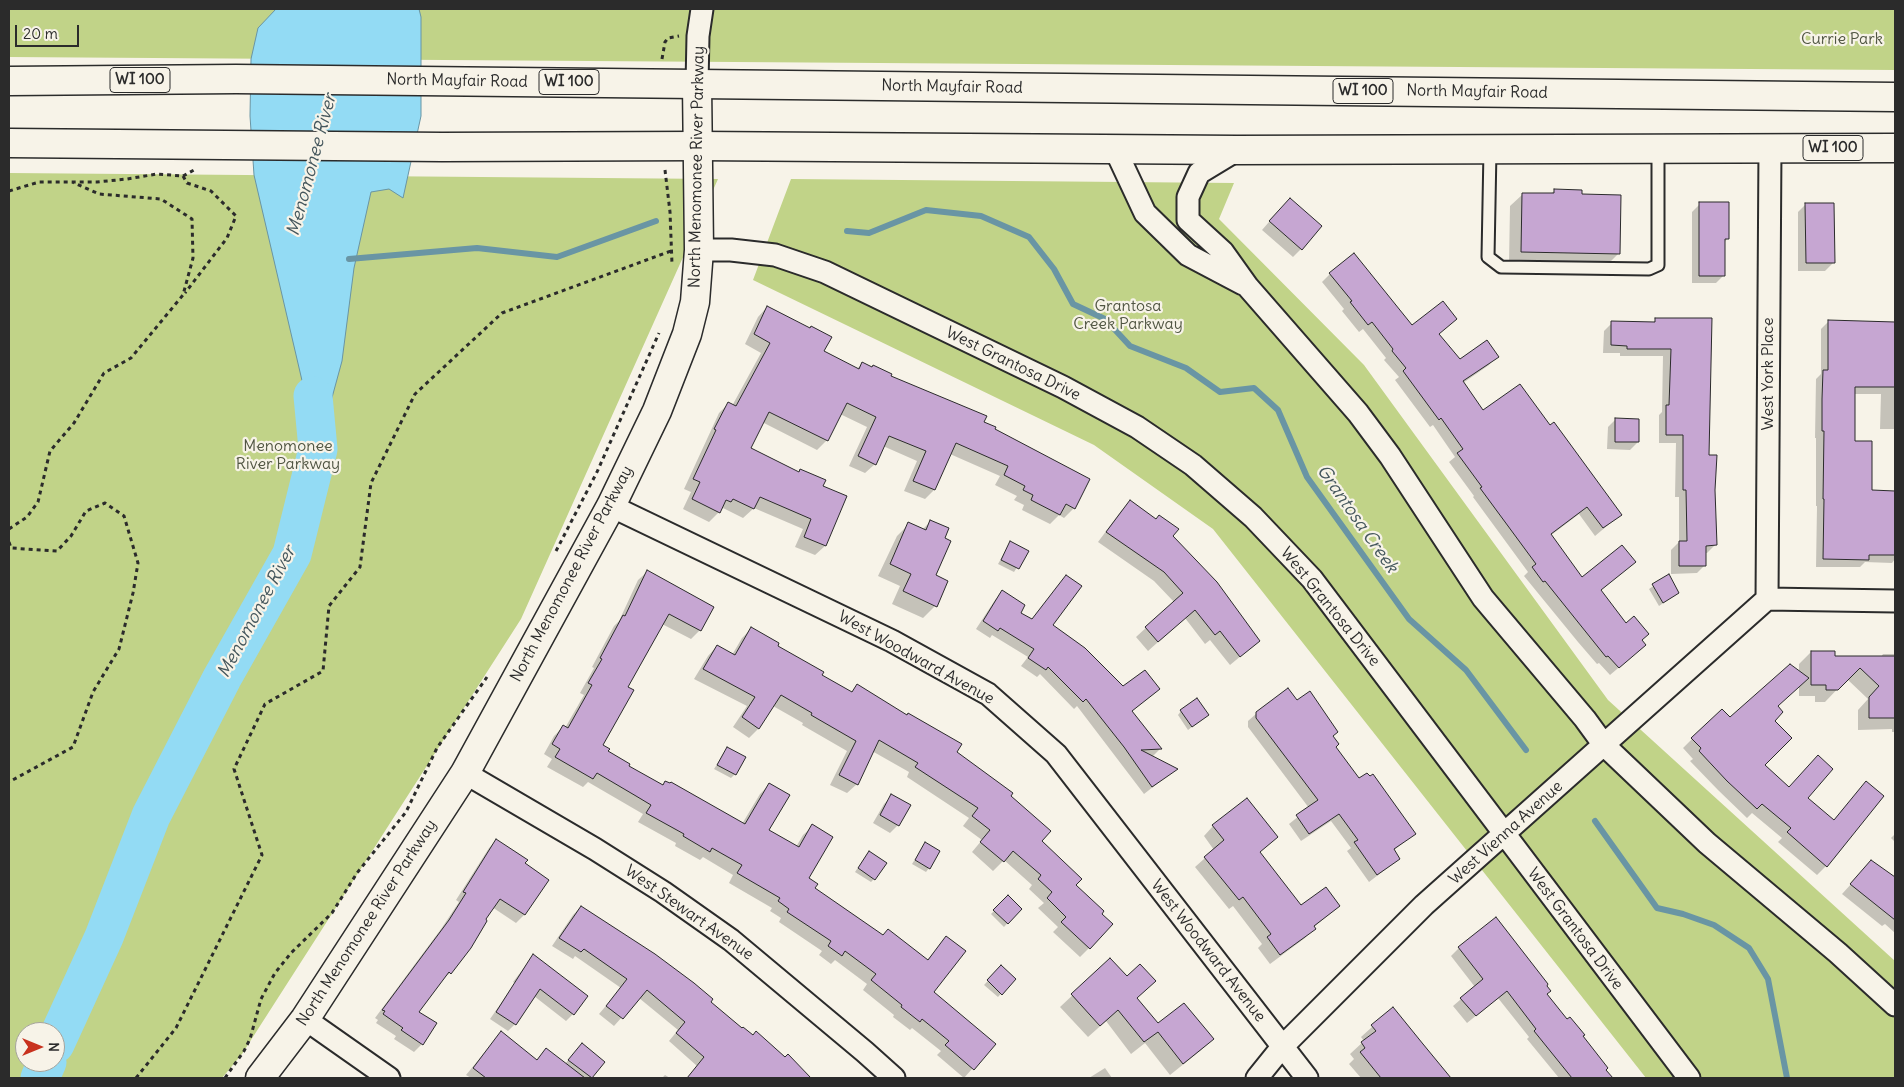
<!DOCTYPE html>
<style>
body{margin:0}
#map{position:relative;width:1904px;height:1087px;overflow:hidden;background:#f7f3e8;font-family:Delius,sans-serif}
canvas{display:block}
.frame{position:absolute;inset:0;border:10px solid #2b2b2b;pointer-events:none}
.north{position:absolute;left:15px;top:1022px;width:50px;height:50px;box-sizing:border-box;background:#f7f3e8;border:1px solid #a5a39c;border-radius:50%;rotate:90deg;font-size:14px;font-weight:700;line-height:20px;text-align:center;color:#2b2b2b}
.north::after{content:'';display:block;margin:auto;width:18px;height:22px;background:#c8321e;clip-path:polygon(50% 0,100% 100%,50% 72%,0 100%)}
.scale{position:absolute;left:15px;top:25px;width:64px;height:22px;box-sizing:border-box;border:2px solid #2b2b2b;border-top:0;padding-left:6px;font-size:15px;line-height:18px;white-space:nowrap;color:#2b2b2b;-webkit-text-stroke:4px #f7f3e8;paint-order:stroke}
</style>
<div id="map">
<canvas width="1904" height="1087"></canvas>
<div class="frame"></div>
<div class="north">N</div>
<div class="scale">20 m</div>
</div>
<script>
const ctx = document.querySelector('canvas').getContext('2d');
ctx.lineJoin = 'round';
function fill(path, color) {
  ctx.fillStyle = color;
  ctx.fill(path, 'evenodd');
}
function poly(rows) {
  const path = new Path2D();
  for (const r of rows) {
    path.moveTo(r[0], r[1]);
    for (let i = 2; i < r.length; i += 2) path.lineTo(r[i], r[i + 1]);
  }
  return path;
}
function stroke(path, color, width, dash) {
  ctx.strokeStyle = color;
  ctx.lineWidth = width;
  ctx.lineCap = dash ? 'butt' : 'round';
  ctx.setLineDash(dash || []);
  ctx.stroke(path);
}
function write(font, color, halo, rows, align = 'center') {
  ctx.font = font + ' Delius,sans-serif';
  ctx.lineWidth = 4.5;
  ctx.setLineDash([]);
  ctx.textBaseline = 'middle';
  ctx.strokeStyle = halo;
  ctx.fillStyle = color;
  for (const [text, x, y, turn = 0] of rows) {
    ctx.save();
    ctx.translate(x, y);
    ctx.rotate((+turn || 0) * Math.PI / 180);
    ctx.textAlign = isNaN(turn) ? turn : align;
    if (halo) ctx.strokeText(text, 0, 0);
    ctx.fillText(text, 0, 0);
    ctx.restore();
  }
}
const green = poly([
 [9,9,1895,9,1895,70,9,57],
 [9,173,718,179,521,619,242,1054,222,1078,9,1078],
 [25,1032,55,1032,55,1062,25,1062],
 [791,179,1234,183,1219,219,1364,365,1608,700,1895,961,1895,1078,1646,1078,1213,529,1094,445,753,280]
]);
const water = poly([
 [276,9,419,9,421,17,421,116,403,198,389,189,371,192,354,268,342,361,318,449,254,175,250,116,251,59,258,28,276,9]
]);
const shadow = poly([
 [1554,191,1581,195,1618,254,1606,266,1509,264,1510,206,1523,194,1550,194],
 [1700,204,1727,239,1724,243,1724,275,1716,283,1692,283,1692,212],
 [1806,204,1833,263,1825,271,1798,271,1798,212],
 [1282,207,1301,249,1293,257,1262,230],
 [1330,274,1412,327,1438,335,1460,361,1497,356,1489,365,1463,383,1483,412,1549,427,1620,515,1595,536,1579,514,1550,536,1582,579,1634,562,1600,591,1626,624,1641,640,1636,653,1610,675,1599,663,1597,664,1578,642,1524,576,1528,572,1473,497,1474,496,1449,462,1455,457,1433,425,1430,427,1395,380,1399,377,1384,360,1386,358,1363,329,1359,332,1342,311,1344,309,1322,282],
 [767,307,822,352,857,369,862,363,994,429,1074,508,1064,518,1059,515,1050,524,1022,510,1024,505,1014,500,1017,496,995,485,1000,476,950,454,934,490,925,499,904,491,917,461,883,446,875,464,865,473,849,466,867,427,840,414,827,440,817,450,762,422,749,449,822,487,846,497,825,546,815,555,795,547,803,529,754,508,743,518,723,508,709,522,683,509,691,492,684,489,719,413,728,404,732,406,761,353,745,344,758,317],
 [1656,319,1710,319,1708,456,1714,490,1715,545,1707,553,1705,553,1705,565,1697,573,1671,574,1671,550,1679,542,1679,497,1675,497,1676,443,1659,443,1659,415,1662,412,1663,356,1620,356,1620,353,1603,353,1604,331,1612,323,1652,324],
 [1829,321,1876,321,1876,324,1895,323,1895,429,1880,429,1881,394,1853,394,1853,442,1871,492,1895,492,1895,559,1892,563,1865,562,1860,567,1816,567,1817,506,1816,506,1816,438,1815,438,1816,379,1821,374,1821,329],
 [1616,419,1638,442,1630,450,1607,449,1608,427],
 [1130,502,1172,536,1259,641,1230,665,1210,640,1205,644,1185,618,1148,651,1136,637,1174,602,1154,581,1098,542,1121,511],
 [930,522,935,606,923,618,892,604,900,586,878,576,897,536,909,524,922,530],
 [1010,543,1027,552,1014,572,998,564],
 [648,571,700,630,691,639,662,624,627,687,601,745,607,752,627,767,662,785,665,782,742,824,760,794,769,785,768,831,796,847,803,835,813,826,807,878,814,889,883,936,927,960,947,938,932,992,994,1044,964,1078,937,1055,941,1051,912,1028,910,1030,893,1017,894,1015,863,990,867,984,835,960,831,964,819,955,822,951,779,922,781,918,770,911,772,908,729,883,733,875,703,857,700,860,675,846,676,843,638,822,643,814,588,782,583,787,547,767,552,759,544,754,554,736,563,727,565,728,584,695,580,693,594,668,592,667,614,626,619,621,638,580],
 [1066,576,1051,625,1123,688,1159,689,1131,712,1160,749,1152,757,1176,769,1144,794,1077,706,1074,709,1040,674,1037,677,1021,666,1028,657,992,635,990,638,976,629,995,600,1002,592,1019,613,1031,620],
 [1668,576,1678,593,1659,606,1649,589],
 [751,629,820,676,850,693,857,686,955,752,1009,796,1074,885,1089,948,1080,957,1053,932,1058,927,1038,908,1044,903,1029,889,1032,885,1004,860,993,871,972,852,982,840,963,826,969,818,907,777,909,772,872,751,857,784,847,793,830,785,847,751,802,725,803,723,773,706,759,728,749,738,733,727,747,706,694,679,708,656,717,646,732,655,742,638],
 [1811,652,1834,657,1881,657,1883,654,1895,654,1895,732,1892,732,1892,729,1858,730,1858,710,1868,699,1847,679,1825,702,1815,702,1815,696,1799,696,1799,686,1776,707,1763,765,1789,789,1806,798,1833,821,1866,783,1826,866,1817,875,1778,842,1782,838,1752,813,1747,818,1718,790,1690,761,1693,759,1683,748,1692,739,1730,719,1799,672,1799,664],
 [1297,702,1332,736,1335,747,1359,780,1414,834,1393,851,1399,859,1369,882,1347,851,1351,848,1331,821,1301,841,1289,824,1309,808,1248,727,1248,721,1257,713],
 [1181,711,1208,715,1188,730,1178,715],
 [727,749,735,774,731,778,714,769],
 [892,796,898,825,890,833,873,823,884,804],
 [1213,826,1259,853,1301,907,1339,906,1314,927,1305,938,1270,964,1258,948,1262,944,1233,906,1229,909,1195,867,1214,850,1204,836],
 [1895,834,1895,842,1891,838],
 [497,840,524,864,547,880,524,915,516,923,492,907,470,947,450,973,441,980,418,1012,422,1044,414,1052,394,1039,396,1036,376,1023,378,1020,375,1018,441,929,459,902,456,900,489,848],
 [925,844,929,868,926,872,912,864],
 [866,856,874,879,871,882,855,872],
 [1872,861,1895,879,1895,933,1885,924,1882,926,1842,894],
 [1008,897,1020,909,1004,927,991,914],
 [581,907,709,1002,805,1078,732,1078,721,1068,712,1078,687,1078,697,1066,669,1041,678,1030,639,998,614,1026,599,1014,621,988,575,956,573,959,552,946,573,915],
 [1459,948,1546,994,1567,1021,1582,1036,1611,1078,1559,1078,1527,1039,1529,1037,1498,998,1467,1023,1453,1006,1475,987,1451,956],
 [533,956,573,1014,566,1021,534,996,515,1024,508,1031,490,1019,515,983,513,982],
 [1110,960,1136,999,1157,1025,1213,1039,1200,1051,1170,1075,1145,1043,1131,1054,1106,1021,1088,1037,1060,1007],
 [1001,967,1014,979,998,997,984,985],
 [1393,1008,1449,1078,1361,1078,1349,1064,1354,1059,1350,1054,1364,1041,1361,1037],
 [494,1041,536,1061,546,1050,565,1064,574,1053,603,1062,591,1078,471,1078,466,1075],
 [1105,1068,1112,1078,1089,1078],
 [665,1075,670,1078,662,1078]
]);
const stream = poly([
 [847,231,869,233,926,210,981,216,1029,237,1054,269,1073,304,1105,319,1130,346,1186,368,1220,392,1254,388,1278,410,1307,477,1409,619,1466,670,1526,750],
 [349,259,477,248,557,257,656,221],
 [1595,821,1657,908,1683,914,1714,925,1749,948,1768,979,1787,1078]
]);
const river = poly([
 [55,1044,104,937,151,816,222,678,292,554,318,449,313,396],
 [40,1078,47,1062]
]);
const building = poly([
 [1554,189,1582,190,1582,194,1621,195,1620,254,1521,252,1522,193,1554,193,1554,189],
 [1290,198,1322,226,1302,250,1269,221,1290,198],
 [1699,202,1729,202,1729,239,1725,239,1725,276,1699,276,1699,202],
 [1805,203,1834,203,1835,263,1806,263,1805,203],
 [1354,253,1412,325,1443,301,1457,319,1439,334,1460,359,1487,340,1499,357,1463,381,1483,410,1520,384,1550,425,1554,422,1622,515,1603,528,1587,507,1551,534,1582,577,1622,545,1636,562,1601,590,1626,623,1634,616,1649,634,1642,640,1646,645,1619,668,1608,656,1606,657,1545,581,1543,582,1532,567,1536,564,1480,488,1482,487,1457,453,1463,449,1441,418,1439,420,1403,371,1406,368,1392,351,1393,349,1372,322,1368,325,1350,302,1352,301,1329,273,1354,253],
 [767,306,810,328,811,326,832,337,824,351,859,369,862,362,872,367,873,365,892,374,891,376,987,416,984,422,996,427,995,429,1090,479,1075,509,1066,504,1060,515,1031,500,1033,495,1023,490,1025,486,1004,475,1008,466,956,443,935,490,913,481,926,451,889,436,876,465,858,456,876,417,847,403,828,441,769,412,751,448,799,472,800,469,826,480,823,486,847,496,826,546,804,537,811,519,760,497,754,509,733,499,731,502,726,500,720,513,692,499,700,482,693,479,716,430,714,429,728,402,736,406,770,343,754,334,767,306],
 [1655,318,1712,318,1709,455,1717,455,1715,490,1717,545,1706,546,1706,566,1679,566,1679,541,1687,541,1686,490,1683,490,1683,435,1666,435,1666,405,1669,405,1671,349,1627,349,1627,346,1611,345,1611,321,1655,322,1655,318],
 [1828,320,1895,322,1895,387,1855,387,1855,441,1872,441,1872,490,1895,491,1895,555,1869,555,1869,560,1823,559,1824,499,1823,499,1824,431,1822,431,1822,399,1823,370,1828,370,1828,320],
 [1615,418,1639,419,1639,442,1615,442,1615,418],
 [1130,500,1156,519,1159,515,1179,529,1173,536,1217,582,1260,641,1240,657,1220,631,1215,635,1195,610,1158,642,1145,627,1183,593,1164,572,1106,532,1130,500],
 [930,520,949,528,945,538,951,541,936,575,948,581,937,607,903,591,911,574,890,564,908,522,926,530,930,520],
 [1010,541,1029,551,1019,569,1001,560,1010,541],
 [647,570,714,607,701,631,669,614,628,687,634,690,603,745,610,749,608,751,630,764,629,766,663,785,665,781,670,783,671,782,745,824,769,783,790,795,769,830,799,847,812,824,833,837,809,878,818,884,815,888,883,935,888,929,928,960,946,936,966,951,934,992,996,1044,974,1070,945,1045,949,1041,922,1019,920,1022,901,1007,902,1005,871,980,876,974,845,951,842,956,828,946,831,941,787,912,789,909,778,901,780,898,737,873,742,865,712,848,710,852,683,836,684,834,646,813,651,805,636,796,597,773,593,779,555,757,560,749,552,744,563,725,568,728,592,685,588,683,602,659,600,658,623,615,625,616,647,570],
 [1669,574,1679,593,1663,603,1652,584,1669,574],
 [1066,575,1082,586,1053,625,1085,648,1123,686,1145,670,1160,689,1132,711,1162,749,1141,750,1178,769,1152,787,1124,747,1086,699,1083,702,1048,667,1046,670,1028,658,1034,649,1000,628,998,631,983,621,1002,590,1025,605,1021,613,1032,619,1066,575],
 [751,627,779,643,778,646,824,672,822,675,852,692,857,684,907,715,908,713,962,744,957,752,1013,793,1011,796,1051,831,1042,841,1082,879,1076,885,1104,911,1102,914,1113,924,1090,949,1061,922,1066,917,1047,898,1052,892,1038,879,1041,875,1013,851,1004,862,980,842,990,830,972,816,978,808,915,767,918,763,879,740,858,785,839,775,856,741,811,715,812,713,781,695,759,729,742,717,755,697,703,669,717,645,735,655,751,627],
 [1811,651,1835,651,1835,656,1895,656,1895,718,1869,718,1869,697,1879,686,1860,668,1838,690,1826,690,1826,685,1811,685,1811,651],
 [1790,664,1809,678,1778,706,1783,712,1775,721,1792,738,1765,765,1789,787,1818,755,1833,769,1808,798,1834,820,1866,781,1884,796,1827,867,1787,832,1791,828,1762,804,1757,809,1727,781,1699,751,1701,748,1691,738,1722,709,1730,717,1790,664],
 [1288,688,1297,700,1310,691,1338,732,1333,736,1339,744,1336,747,1359,778,1367,773,1370,776,1373,774,1416,834,1394,849,1400,859,1377,875,1354,842,1358,840,1339,814,1309,834,1296,815,1318,800,1256,718,1256,712,1288,688],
 [1197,698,1209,715,1192,727,1180,710,1197,698],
 [727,747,746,757,736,775,717,765,727,747],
 [891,794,911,805,899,826,880,815,891,794],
 [1247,798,1278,837,1260,852,1301,905,1326,887,1340,906,1314,926,1316,929,1280,955,1267,937,1271,934,1243,897,1239,900,1204,857,1224,840,1212,825,1247,798],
 [496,839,528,860,525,863,549,880,525,915,500,899,486,919,487,921,471,948,451,974,449,972,419,1012,437,1023,423,1045,401,1030,403,1028,383,1014,385,1011,382,1010,449,920,466,893,463,892,496,839],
 [925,842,940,851,930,869,915,860,925,842],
 [869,851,887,863,875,880,858,868,869,851],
 [1871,860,1895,877,1895,920,1850,884,1871,860],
 [1008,895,1022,909,1008,924,993,910,1008,895],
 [581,906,655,954,694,983,713,999,711,1002,742,1028,743,1027,753,1035,756,1031,785,1057,788,1054,811,1078,687,1078,704,1057,676,1033,685,1022,647,990,623,1019,606,1006,627,979,584,949,581,952,559,938,581,906],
 [1496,917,1548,984,1547,986,1551,991,1547,994,1567,1019,1570,1017,1585,1035,1583,1036,1608,1068,1606,1070,1613,1078,1572,1078,1534,1031,1536,1029,1507,991,1476,1016,1460,998,1483,979,1458,947,1496,917],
 [533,954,588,996,574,1015,540,989,516,1025,496,1012,533,954],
 [1110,958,1127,976,1140,964,1156,981,1137,998,1158,1023,1184,1003,1214,1039,1183,1064,1158,1032,1144,1042,1118,1010,1100,1026,1071,994,1110,958],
 [1001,965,1016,979,1002,995,987,980,1001,965],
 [1393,1007,1423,1044,1451,1078,1381,1078,1360,1052,1365,1048,1361,1042,1376,1031,1371,1025,1393,1007],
 [501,1031,537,1060,546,1048,585,1078,486,1078,473,1068,501,1031],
 [582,1043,605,1062,592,1078,568,1060,582,1043]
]);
const path = poly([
 [662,59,665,42,668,38,679,36],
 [665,170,670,212,672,264],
 [183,176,187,183,211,191,236,216,227,238,185,293],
 [9,191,39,182,97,182,127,179,157,174,183,176,194,170],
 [9,529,27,517,38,502,50,451,74,423,104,373,131,358,183,295,193,258,192,219,161,199,99,194,72,182],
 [9,542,11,548,57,551,71,536,86,511,105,503,124,516,138,563,133,593,119,649,93,692,73,747,9,782],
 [556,551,597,472,659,333],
 [136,1078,176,1028,262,855,234,769,265,704,323,671,329,606,360,567,371,483,415,394,502,313,671,251],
 [225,1078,244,1051,250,1039,261,999,275,973,291,953,332,913,357,873,406,812,437,748,487,677]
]);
const service = poly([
 [1490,150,1488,257,1501,267,1649,269,1658,265,1658,148]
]);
const minor = poly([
 [697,84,698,36,702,9],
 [1115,149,1145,213,1188,255,1243,284],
 [1237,150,1199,173,1188,197,1188,220,1223,252,1248,287,1358,413,1390,456,1483,598,1585,719,1604,745,1707,843,1838,953,1895,1005],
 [699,250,731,250,775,255,825,272,1063,387,1137,427,1193,465,1253,517,1312,579,1689,1078],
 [611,506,892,641,988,694,1056,754,1307,1078],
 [1767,599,1770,148],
 [1767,599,1895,601],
 [465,773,595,849,663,892,731,940,865,1052,894,1078],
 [305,1019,389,1078],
 [1257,1078,1282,1047,1424,905,1767,599]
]);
const tertiary = poly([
 [260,1078,305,1019,465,773,611,506,657,411,687,334,695,302,699,250,697,84]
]);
const primary = poly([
 [9,81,236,79,1895,97],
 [9,143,442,147,698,146,1237,150,1895,148]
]);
const shields = [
 [140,80,60],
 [569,82,60],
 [1363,91,60],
 [1833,148,60]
];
const shieldNames = [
 ["WI 100",140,80],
 ["WI 100",569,82],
 ["WI 100",1363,91],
 ["WI 100",1833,148]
];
const parkNames = [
 ["Currie Park",1842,39],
 ["Grantosa",1128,306],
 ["Creek Parkway",1128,324],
 ["Menomonee",288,446],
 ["River Parkway",288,464]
];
const streetNames = [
 ["North Mayfair Road",457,81,1],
 ["North Mayfair Road",952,87,1],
 ["North Mayfair Road",1477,92,1],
 ["North Menomonee River Parkway",697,167,-89],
 ["West Grantosa Drive",1013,364,26],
 ["West York Place",1768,374,-90],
 ["North Menomonee River Parkway",572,574,-62],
 ["West Grantosa Drive",1330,607,51],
 ["West Woodward Avenue",916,658,29],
 ["West Vienna Avenue",1506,833,-42],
 ["West Stewart Avenue",689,913,35],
 ["North Menomonee River Parkway",367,923,-57],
 ["West Grantosa Drive",1575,929,53],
 ["West Woodward Avenue",1208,951,52]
];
const waterNames = [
 ["Menomonee River",312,165,-75],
 ["Grantosa Creek",1357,519,55],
 ["Menomonee River",257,612,-62]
];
fill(green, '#c1d388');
fill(water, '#93dbf4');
stroke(water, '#6995a4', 1);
fill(shadow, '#0003');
stroke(stream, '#6995a4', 6);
stroke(river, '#93dbf4', 39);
fill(building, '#c6a6d2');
stroke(building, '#2b2b2b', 1);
stroke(service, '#2b2b2b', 15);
stroke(minor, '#2b2b2b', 25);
stroke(tertiary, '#2b2b2b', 31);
stroke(primary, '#2b2b2b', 31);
stroke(path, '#2b2b2b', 3, [4, 4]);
stroke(service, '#f7f3e8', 11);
stroke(minor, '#f7f3e8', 21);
stroke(tertiary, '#f7f3e8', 28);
stroke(primary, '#f7f3e8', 28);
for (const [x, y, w] of shields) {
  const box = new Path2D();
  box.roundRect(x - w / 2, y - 12.5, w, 25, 4);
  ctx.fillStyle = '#f7f3e8';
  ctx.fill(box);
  stroke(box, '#2b2b2b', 1);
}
write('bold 15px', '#2b2b2b', null, shieldNames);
write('16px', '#505542', '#f7f3e8', parkNames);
write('16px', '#2b2b2b', '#f7f3e8', streetNames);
write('italic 18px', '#45575d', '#f7f3e8', waterNames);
</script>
